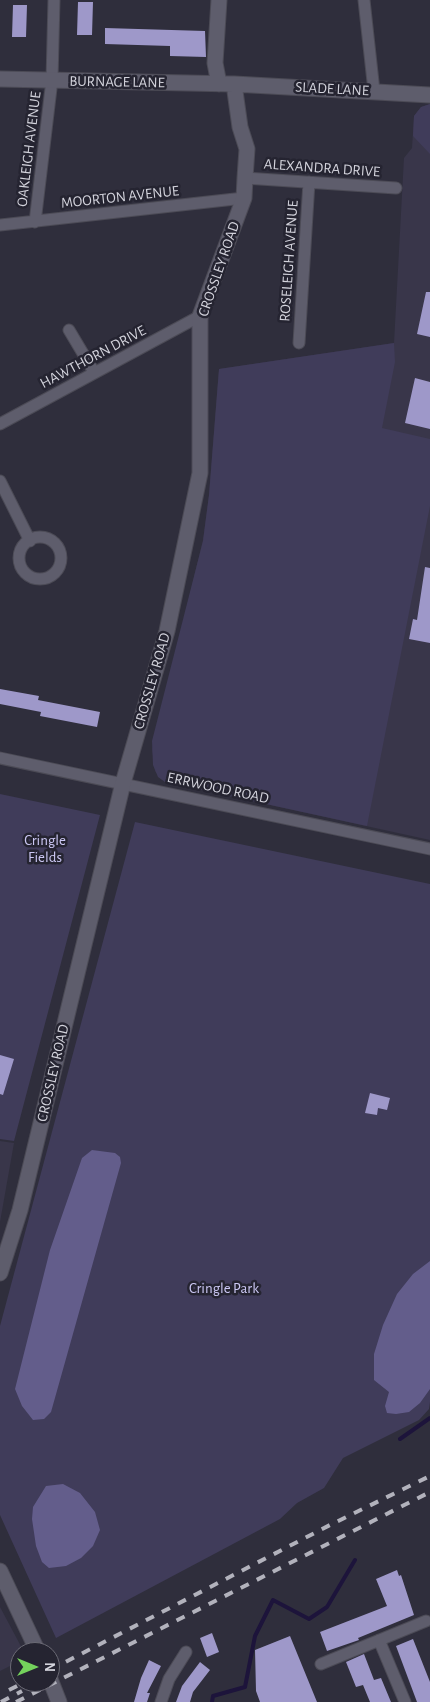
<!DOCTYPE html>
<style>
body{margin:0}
#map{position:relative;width:430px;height:1702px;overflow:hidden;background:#2f2e3c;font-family:"Alegreya Sans",sans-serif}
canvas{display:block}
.north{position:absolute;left:10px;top:1642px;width:50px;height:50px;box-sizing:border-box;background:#252431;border:1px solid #6b6a75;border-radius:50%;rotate:90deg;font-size:14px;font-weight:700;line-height:20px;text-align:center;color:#d3d3dc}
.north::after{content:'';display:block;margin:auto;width:18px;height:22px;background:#74d25c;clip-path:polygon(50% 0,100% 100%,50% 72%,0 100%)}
</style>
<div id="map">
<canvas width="430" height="1702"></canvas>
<div class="north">N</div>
</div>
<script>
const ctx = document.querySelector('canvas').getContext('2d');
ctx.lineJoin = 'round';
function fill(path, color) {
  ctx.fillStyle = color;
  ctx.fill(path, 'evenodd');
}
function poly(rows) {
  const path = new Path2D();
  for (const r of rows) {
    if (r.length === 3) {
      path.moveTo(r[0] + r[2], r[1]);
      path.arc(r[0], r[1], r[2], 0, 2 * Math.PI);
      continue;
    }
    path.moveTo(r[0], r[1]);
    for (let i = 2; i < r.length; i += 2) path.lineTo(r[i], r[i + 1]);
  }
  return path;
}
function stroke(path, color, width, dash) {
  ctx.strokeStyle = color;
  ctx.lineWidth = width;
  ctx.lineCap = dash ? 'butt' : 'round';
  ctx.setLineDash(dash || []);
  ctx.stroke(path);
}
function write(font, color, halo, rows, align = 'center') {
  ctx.font = font + ' "Alegreya Sans",sans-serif';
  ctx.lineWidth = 5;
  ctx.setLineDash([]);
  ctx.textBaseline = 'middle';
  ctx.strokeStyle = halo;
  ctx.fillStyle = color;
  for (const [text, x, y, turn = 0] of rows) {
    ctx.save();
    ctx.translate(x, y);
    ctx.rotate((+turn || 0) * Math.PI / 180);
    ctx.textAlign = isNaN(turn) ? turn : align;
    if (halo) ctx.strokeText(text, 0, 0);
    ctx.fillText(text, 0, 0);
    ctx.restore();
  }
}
const built = poly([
 [430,104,430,840,165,782,155,771,152,749,203,540,209,495,219,369,394,343,404,158,412,148,414,116,421,107],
 [0,1141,14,1143,0,1222],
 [0,1607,24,1652,20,1652,20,1661,0,1671]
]);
const green = poly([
 [430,104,430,154,413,136,414,116,421,107],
 [394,343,395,362,382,428,430,439,430,506,367,826,165,782,158,777,153,765,152,741,203,541,209,495,219,369],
 [0,794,100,815,14,1141,0,1139],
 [135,822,430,884,430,1402,429,1409,419,1420,343,1458,324,1488,297,1503,280,1519,56,1638,0,1515,0,1326]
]);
const forest = poly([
 [92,1150,115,1153,120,1157,121,1163,51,1412,44,1419,33,1420,22,1406,15,1389,50,1250,82,1158],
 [430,1261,430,1389,420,1403,409,1412,396,1414,387,1413,385,1406,389,1392,374,1380,374,1354,383,1325,397,1294,413,1274],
 [63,1484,80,1493,95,1512,100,1530,93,1546,81,1558,66,1566,49,1568,42,1562,36,1546,32,1519,33,1507,46,1486]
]);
const stream = poly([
 [400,1439,430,1418],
 [212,1702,213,1696,245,1687,255,1636,273,1600,309,1619,327,1607,355,1560]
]);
const building = poly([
 [78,2,93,2,92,35,77,35],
 [13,5,27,5,26,37,12,37],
 [105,28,205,31,206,57,170,56,170,46,105,44],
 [426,292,430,292,430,337,417,334],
 [415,378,430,382,430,429,405,423],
 [425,567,430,568,430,643,409,639,413,619,417,620],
 [0,689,39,696,38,700,100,712,97,727,40,716,41,712,0,704],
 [0,1055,14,1059,3,1095,0,1094],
 [370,1093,390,1098,387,1110,378,1108,377,1115,365,1113],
 [397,1570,399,1576,401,1575,414,1615,358,1638,359,1640,327,1651,320,1632,387,1606,376,1579],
 [212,1633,219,1652,207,1657,200,1638],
 [290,1636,317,1702,260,1702,256,1691,255,1650],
 [413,1639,430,1682,430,1702,417,1702,396,1646],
 [364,1654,374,1680,381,1678,391,1702,370,1702,363,1685,356,1687,346,1662],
 [149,1660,161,1666,147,1693,150,1693,147,1702,134,1702,141,1678],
 [200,1662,210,1670,193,1692,190,1702,176,1702,182,1686]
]);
const minor = poly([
 [364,0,374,91],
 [245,178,396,188],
 [35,222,52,80,54,0],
 [0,225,244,198],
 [69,330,94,372],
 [299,343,309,182],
 [0,424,200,316],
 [0,481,30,541],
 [40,558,21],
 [0,758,430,849],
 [379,1640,405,1702],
 [321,1664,426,1621],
 [161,1702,169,1679,186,1652]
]);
const tertiary = poly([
 [0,79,234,84,430,95],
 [219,84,215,63,219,0],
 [0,1273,20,1210,123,783,167,631,200,473,200,316,244,198,245,178,247,149,240,127,234,84],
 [0,1571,38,1652],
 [50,1679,59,1702]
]);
const rail = poly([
 [50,1670,330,1525,430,1476],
 [9,1690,25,1682],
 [1,1702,22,1691],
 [16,1702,430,1492]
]);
const streetNames = [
 ["BURNAGE LANE",117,82,1],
 ["SLADE LANE",332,89,3],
 ["OAKLEIGH AVENUE",29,149,-83],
 ["ALEXANDRA DRIVE",322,168,4],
 ["MOORTON AVENUE",120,197,-6],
 ["ROSELEIGH AVENUE",289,261,-86],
 ["CROSSLEY ROAD",219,269,-71],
 ["HAWTHORN DRIVE",93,357,-28],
 ["CROSSLEY ROAD",152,681,-74],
 ["ERRWOOD ROAD",218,788,12],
 ["CROSSLEY ROAD",53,1073,-77]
];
const parkNames = [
 ["Cringle",45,840],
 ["Fields",45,857],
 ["Cringle Park",224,1288]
];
fill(built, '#39364a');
fill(green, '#403c5a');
fill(forest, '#635d8b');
stroke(stream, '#1d143b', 4);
fill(building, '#9e98c9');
stroke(minor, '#4c4b56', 13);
stroke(tertiary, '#4c4b56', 17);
stroke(minor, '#5e5d6c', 11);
stroke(tertiary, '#5e5d6c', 15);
stroke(rail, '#b2b2bc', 4, [9, 9]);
write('15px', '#d3d3dc', '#252431', streetNames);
write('15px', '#ccc8f4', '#252431', parkNames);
</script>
